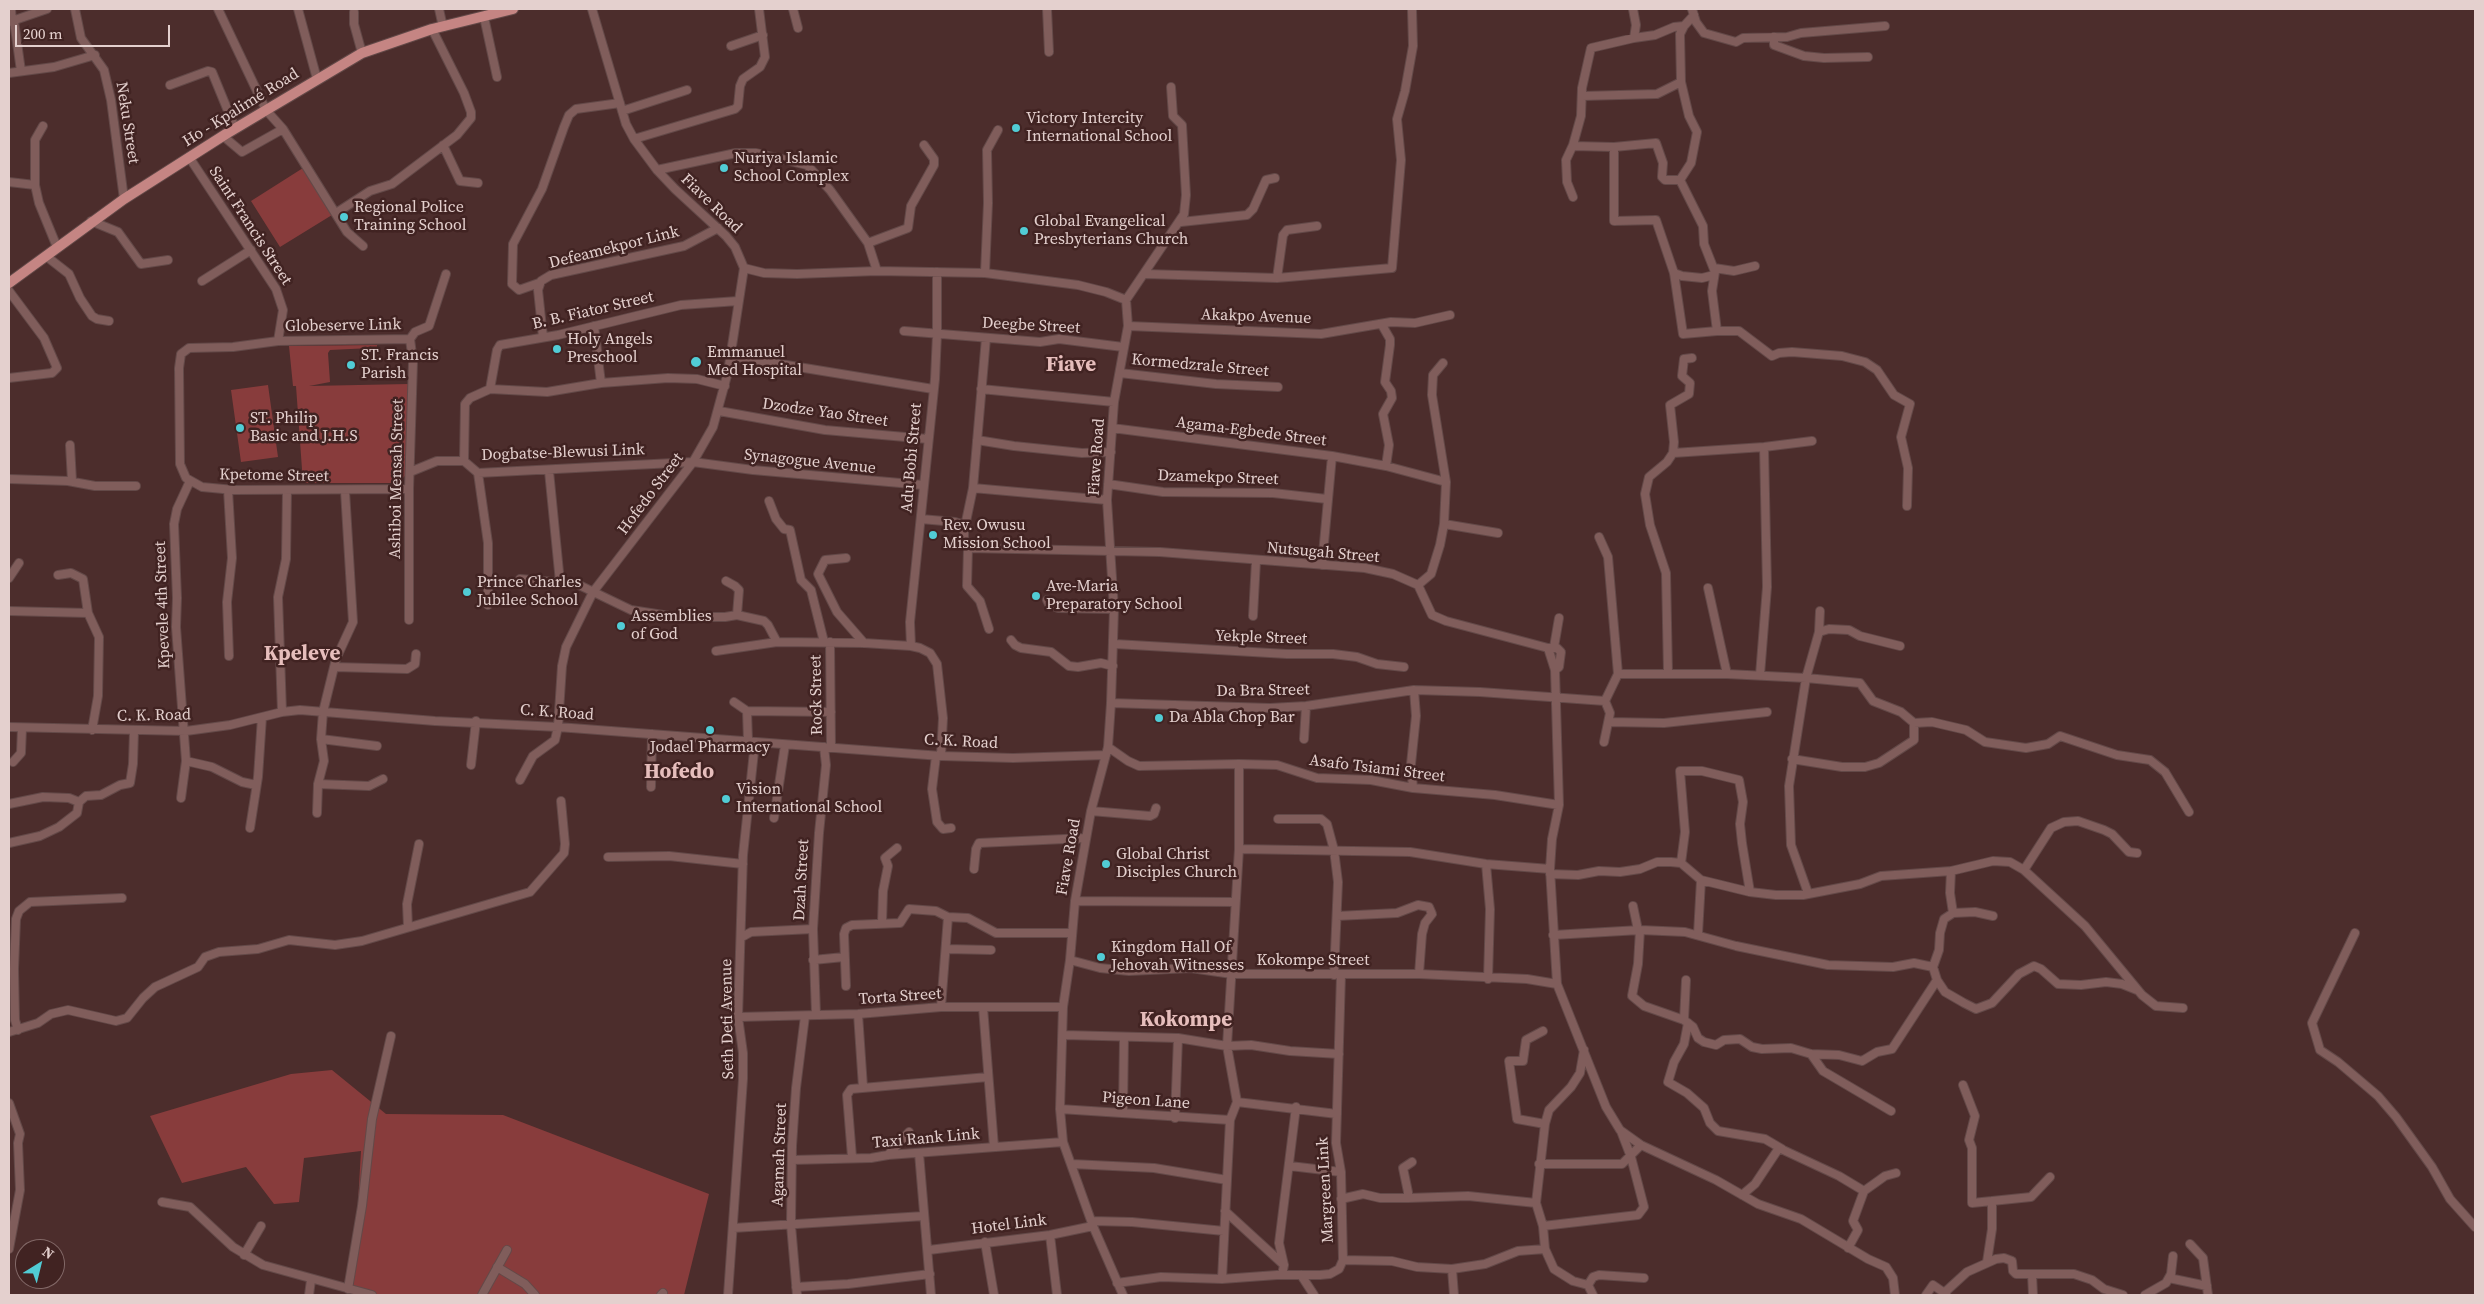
<!DOCTYPE html>
<meta charset="utf-8">
<style>
body{margin:0}
#map{position:relative;width:2484px;height:1304px;overflow:hidden;background:#4c2d2c;font-family:"Source Serif 4",serif}
canvas{display:block}
.frame{position:absolute;inset:0;border:10px solid #e4d0ce;pointer-events:none}
.north{position:absolute;left:15px;top:1239px;width:50px;height:50px;box-sizing:border-box;background:#412322;border:1px solid #826867;border-radius:50%;rotate:36deg;font-size:14px;font-weight:700;line-height:20px;text-align:center;color:#e4d0ce}
.north::after{content:'';display:block;margin:auto;width:18px;height:22px;background:#51ccd5;clip-path:polygon(50% 0,100% 100%,50% 72%,0 100%)}
.scale{position:absolute;left:15px;top:25px;width:155px;height:22px;box-sizing:border-box;border:2px solid #e4d0ce;border-top:0;padding-left:6px;font-size:15px;line-height:18px;white-space:nowrap;color:#e4d0ce;-webkit-text-stroke:4px #412322;paint-order:stroke}
</style>
<div id="map">
<canvas width="2484" height="1304"></canvas>
<div class="frame"></div>
<div class="north">N</div>
<div class="scale">200 m</div>
</div>
<script>
const ctx = document.querySelector('canvas').getContext('2d');
ctx.lineJoin = 'round';
function fill(path, color) {
  ctx.fillStyle = color;
  ctx.fill(path, 'evenodd');
}
function poly(rows) {
  const path = new Path2D();
  for (const r of rows) {
    path.moveTo(r[0], r[1]);
    for (let i = 2; i < r.length; i += 2) path.lineTo(r[i], r[i + 1]);
  }
  return path;
}
function stroke(path, color, width, dash) {
  ctx.strokeStyle = color;
  ctx.lineWidth = width;
  ctx.lineCap = dash ? 'butt' : 'round';
  ctx.setLineDash(dash || []);
  ctx.stroke(path);
}
function write(font, color, halo, rows, align = 'center') {
  ctx.font = font + ' "Source Serif 4",serif';
  ctx.lineWidth = 5;
  ctx.setLineDash([]);
  ctx.textBaseline = 'middle';
  ctx.strokeStyle = halo;
  ctx.fillStyle = color;
  for (const [text, x, y, turn = 0] of rows) {
    ctx.save();
    ctx.translate(x, y);
    ctx.rotate((+turn || 0) * Math.PI / 180);
    ctx.textAlign = isNaN(turn) ? turn : align;
    if (halo) ctx.strokeText(text, 0, 0);
    ctx.fillText(text, 0, 0);
    ctx.restore();
  }
}
const green = poly([
 [303,168,332,215,280,247,251,201],
 [377,345,377,352,371,348,330,350,328,353,330,382,309,386,409,384,406,475,398,483,303,483,296,386,293,386,289,346],
 [268,385,278,457,241,462,231,390],
 [332,1070,386,1114,503,1115,709,1194,684,1295,361,1295,353,1287,361,1151,304,1158,299,1202,274,1204,246,1167,182,1183,150,1116,291,1074]
]);
const minor = poly([
 [11,9,12,21],
 [75,9,81,38,104,70,111,100,124,199],
 [218,9,266,110,283,129,347,232,363,246],
 [298,9,317,79],
 [439,9,443,27],
 [592,9,626,124,634,139,657,170,675,189,726,236,735,247,744,268,764,273,797,274,877,271,985,273,1078,285,1106,292,1126,300,1128,326,1114,402,1107,500,1114,609,1111,703,1108,747,1091,811,1075,901,1070,960,1063,1007,1060,1109,1063,1142,1093,1226,1123,1295],
 [793,9,798,28],
 [1047,9,1049,52],
 [1692,9,1696,22,1704,33,1736,42,1743,38,1787,37,1801,33,1885,26],
 [354,12,354,24,362,53],
 [484,17,497,77],
 [14,21,21,71],
 [9,22,47,9],
 [1684,26,1680,34,1681,82,1689,116,1697,132,1691,163,1680,180,1703,226,1704,244,1715,272,1712,291,1717,331,1739,331,1772,356,1779,353,1792,352,1842,356,1865,362,1877,370,1894,395,1910,404,1901,437,1908,468,1907,506],
 [1774,37,1774,45,1804,56,1824,58,1868,57],
 [1634,38,1655,35,1674,27,1684,26,1694,15],
 [731,46,763,35],
 [9,73,54,67,95,55],
 [170,85,208,71,212,72,235,128],
 [1582,96,1657,94,1681,82],
 [622,111,687,90],
 [43,126,35,140,35,185,39,203,57,247],
 [223,136,242,152,283,129],
 [634,139,735,109,738,106,740,86,743,79,760,67,765,57,759,9],
 [443,145,460,181,478,183],
 [1573,146,1614,147],
 [189,157,276,289,283,310,278,341],
 [657,170,736,153,756,153,807,165,830,190,868,243,877,271],
 [1680,180,1665,180,1662,177,1663,163,1656,143,1614,147,1614,221,1656,220,1674,273,1683,334,1717,331],
 [9,182,35,185],
 [1573,197,1567,182,1566,160,1573,145,1581,116,1582,88,1591,48,1634,38,1636,25,1633,9],
 [336,213,370,191,392,184,457,135,471,118,471,112,464,93,432,29],
 [91,221,118,232,141,264,168,260],
 [1181,222,1247,215,1253,209,1266,180,1275,178],
 [868,243,908,228,911,206,934,165,934,159,924,145],
 [46,256,69,274,80,298,92,316,97,319,109,321],
 [1714,268,1734,271,1755,266],
 [985,273,988,203,987,150,998,130],
 [1674,273,1682,276,1702,278,1714,275],
 [1146,274,1277,278,1392,268,1401,160,1397,119,1405,91,1413,46,1412,9],
 [1277,278,1283,235,1287,230,1317,226],
 [202,281,251,250],
 [539,283,519,290,512,284,513,244,542,189,564,127,569,115,576,109,620,103],
 [9,291,44,338,57,368,52,373,9,378],
 [1126,300,1184,214,1186,195,1182,125,1173,116,1171,87],
 [1382,325,1390,339,1390,345,1385,382,1391,391,1392,398,1383,414,1389,445,1386,466],
 [594,326,601,383],
 [1128,326,1321,334,1391,322,1415,323,1450,315],
 [904,331,1040,342,1059,339,1123,347],
 [543,337,538,290,541,281,551,275,684,246,718,228],
 [986,338,973,488,964,531,964,542,968,548,1160,552,1365,568,1393,574,1418,585,1432,615,1446,621,1548,648,1555,670,1559,805,1552,839,1550,869,1557,984,1606,1107,1620,1130,1641,1145,1716,1180,1758,1204,1801,1219,1868,1259,1886,1267,1893,1278,1895,1295],
 [410,339,415,332,429,326,446,274],
 [731,356,933,389],
 [1120,373,1216,384,1278,387],
 [490,389,497,350,500,345,558,335,681,305,738,301],
 [981,389,1114,402],
 [719,411,825,430,928,439],
 [1112,428,1332,456,1386,466,1446,482],
 [977,440,1014,446,1082,453,1111,452],
 [70,445,72,481],
 [1673,453,1764,447,1812,441],
 [464,461,465,404,470,398,490,389,547,392,601,383,668,378,697,379,725,386],
 [549,471,560,582],
 [410,472,437,461,464,461,478,473,693,462,753,470,923,485],
 [478,473,488,543,488,605],
 [9,479,68,481,95,486,136,486],
 [190,481,177,509,174,524,177,598,176,627,186,761,212,767,242,782,256,785],
 [1108,484,1163,492,1273,493,1327,499],
 [973,488,1107,500],
 [409,489,234,490,202,487,186,478,180,464,179,368,181,354,189,348,233,347,278,341,410,339],
 [228,490,232,558,227,602,229,656],
 [769,501,776,519,784,529,790,530,801,580,811,590,824,642],
 [921,519,955,522,965,525],
 [1444,524,1498,533],
 [1599,537,1608,557,1618,674],
 [968,548,967,586,980,601,989,629],
 [846,558,825,560,818,574,837,612,864,643],
 [1322,565,1332,456],
 [58,575,71,573,83,579,88,613,99,637,98,696,92,730],
 [9,578,19,563],
 [520,579,577,584,631,610,676,617,725,617,737,615],
 [726,581,735,586,739,590,737,615,764,621,768,625,777,642],
 [1418,585,1431,574,1440,545,1444,524,1446,482,1432,395,1433,375,1443,363],
 [1708,588,1727,674],
 [1047,600,1049,604,1058,608,1114,609],
 [9,611,88,613],
 [1253,616,1256,561],
 [409,620,409,489,413,362,410,339],
 [1819,632,1829,629,1849,630,1860,636,1900,646],
 [1011,640,1015,645,1021,648,1051,652,1069,666,1078,667,1101,663,1113,666],
 [830,642,831,747],
 [1115,644,1287,654,1333,654,1357,657,1377,664,1404,667],
 [911,646,910,622,935,379,937,334,937,272],
 [1554,647,1559,618],
 [1548,648,1557,648,1561,652,1559,667,1555,670],
 [716,651,777,642,864,643,911,646,920,648,930,653,937,664,943,718,941,756],
 [334,667,407,669,415,664,416,654],
 [1668,673,1666,573,1650,525,1645,494,1649,477,1667,462,1673,453,1674,442,1670,405,1689,394,1690,383,1682,376,1684,359,1692,358],
 [1760,675,1767,587,1764,447],
 [734,702,747,711,748,741],
 [1111,703,1270,708,1306,706,1414,690,1480,692,1605,701],
 [747,711,831,712],
 [282,712,278,597,286,559,287,490],
 [1609,722,1664,723,1767,712],
 [1914,723,1932,722,1966,730,1985,742,2026,748,2048,744,2060,736,2117,755,2150,760,2165,772,2189,812],
 [9,727,186,731,230,725,282,712,300,710,435,721,558,727,941,756,1013,758,1106,755],
 [321,739,377,746],
 [1304,739,1306,706],
 [1604,742,1610,713,1605,701,1618,674,1727,674,1806,678,1860,683,1873,701,1901,712,1914,723,1914,740,1879,763,1865,767,1842,767,1792,759],
 [1108,747,1128,761,1139,766,1239,764,1277,765,1317,778,1371,780,1413,788,1495,795,1559,805],
 [936,756,932,789,937,822,943,829,951,828],
 [13,762,21,753,22,728],
 [471,765,476,721],
 [520,780,533,756,555,740,558,727,562,666,566,647,593,592,693,462,713,427,728,372,744,268],
 [318,784,369,786,383,779],
 [651,787,652,734],
 [1413,788,1411,764,1416,716,1414,690],
 [181,798,186,761],
 [9,804,43,797,69,798,79,802,86,796,101,795,120,785,130,783,133,764,134,731],
 [1091,811,1150,816,1154,814,1156,808],
 [317,813,318,784,324,761,321,739,323,712,336,659,353,622,345,491],
 [774,818,785,745],
 [1278,819,1321,819,1327,824,1334,850,1338,882,1334,975],
 [250,828,258,777,262,717],
 [9,843,40,836,59,827,77,813,79,802],
 [1239,849,1410,852,1486,864,1550,869],
 [608,857,669,856,743,864],
 [1681,863,1685,832,1680,771,1702,771,1739,780,1743,802,1740,824,1742,843,1750,892],
 [1486,864,1490,909,1488,979],
 [974,869,976,849,979,843,1086,838],
 [2024,870,2051,828,2064,822,2078,821,2104,830,2112,834,2129,852,2137,853],
 [1951,871,1950,893,1953,913],
 [1550,874,1578,875,1599,871,1620,872,1640,869,1657,862,1671,862,1681,863,1701,880,1750,892,1776,895,1803,895,1860,884,1881,876,1951,871,1993,861,2010,862,2024,870,2085,926,2142,995,2156,1006,2183,1008],
 [1808,893,1791,845,1789,786,1806,678,1819,632,1820,611],
 [1075,901,1235,902],
 [1633,906,1638,930],
 [1337,916,1397,913,1418,905,1429,907,1432,914,1425,923,1422,934,1419,974],
 [1993,916,1975,912,1953,913,1944,919,1940,933,1939,950,1933,967,1937,980,1945,992,1964,1003,1976,1009,1992,1003,2019,974,2034,966,2041,969,2058,984,2081,985,2106,982,2122,984,2137,990],
 [882,923,883,891,888,866,885,858,897,848],
 [408,927,407,904,419,844],
 [1640,930,1638,964,1632,996,1644,1006,1684,1020,1693,1027,1698,1038,1704,1042,1716,1045,1724,1040,1740,1039,1752,1047,1762,1049,1791,1048,1811,1054,1839,1055,1862,1061,1877,1052,1892,1049,1937,980],
 [2355,933,2312,1023,2320,1050,2338,1062,2378,1096,2396,1117,2432,1167,2450,1199,2475,1227],
 [1698,934,1701,880],
 [1553,935,1640,930,1685,932,1736,946,1828,965,1893,967,1914,963,1933,967],
 [742,937,751,932,813,929],
 [946,949,991,950],
 [813,960,844,957],
 [1070,960,1100,968,1129,971,1191,968,1232,974,1419,974,1527,979,1557,984],
 [846,986,844,934,846,928,852,925,900,923,909,909,936,911,948,917,968,918,996,933,1071,933],
 [941,1007,948,917],
 [983,1007,994,1147],
 [858,1014,863,1087],
 [816,1015,813,929,819,833,826,765,824,747],
 [738,1017,858,1014,941,1007,1063,1007],
 [1684,1020,1686,980],
 [1688,1023,1684,1044,1674,1062,1668,1082,1687,1093,1704,1108,1710,1123,1718,1131,1765,1139,1782,1149],
 [18,1030,15,1020,14,969,16,919,19,911,30,902,122,898],
 [1543,1031,1526,1040,1523,1061,1509,1061,1517,1119,1545,1124],
 [9,1032,38,1023,51,1014,68,1010,116,1021,127,1018,143,998,155,987,198,967,205,957,219,952,258,949,289,940,335,945,362,941,530,892,564,853,565,844,561,801],
 [1064,1035,1178,1038,1227,1046,1251,1045,1290,1051,1339,1054],
 [1584,1050,1580,1073,1571,1087,1549,1110,1545,1124,1536,1203,1543,1226,1545,1249,1554,1269,1573,1281,1588,1285,1593,1295],
 [1811,1054,1823,1071,1891,1111],
 [1963,1085,1975,1116,1969,1140,1972,1148,1972,1203,1992,1201],
 [1237,1102,1337,1114],
 [9,1103,20,1134,18,1143,20,1190,9,1249],
 [1060,1109,1230,1120],
 [1123,1113,1124,1037],
 [1175,1118,1178,1038],
 [919,1153,931,1295],
 [888,1155,909,1132],
 [852,1157,847,1095,851,1089,988,1077],
 [792,1160,871,1158,888,1155,1063,1142],
 [1072,1164,1154,1168,1227,1180],
 [1539,1164,1622,1164,1641,1145],
 [1290,1166,1341,1172],
 [1742,1195,1755,1184,1779,1148,1839,1176,1864,1191],
 [1408,1198,1408,1192,1403,1168,1412,1162],
 [1341,1199,1363,1194,1380,1198,1408,1198,1468,1196,1536,1203],
 [162,1202,190,1207,233,1247,263,1265,372,1295],
 [1225,1211,1284,1265],
 [1092,1221,1132,1222,1224,1231],
 [1543,1226,1638,1215,1644,1207,1631,1157,1621,1131],
 [733,1228,924,1216],
 [1050,1235,1057,1295],
 [985,1242,994,1295],
 [2190,1244,2203,1258,2208,1295],
 [1848,1248,1858,1230,1853,1221,1864,1191,1885,1176,1896,1173],
 [929,1250,1050,1235,1093,1226],
 [244,1255,261,1226],
 [1343,1260,1392,1261,1417,1267,1452,1269,1485,1264,1518,1251,1545,1249],
 [1987,1262,1992,1229,1992,1201,2031,1197,2050,1177],
 [497,1267,525,1284,535,1295],
 [1452,1269,1454,1295],
 [2032,1274,2033,1295],
 [1282,1275,1284,1265,1279,1243,1296,1107],
 [1301,1275,1314,1295],
 [2169,1278,2207,1286],
 [1222,1279,1230,1120,1237,1102,1227,1046,1239,849,1239,764],
 [1117,1283,1161,1277,1222,1279,1277,1275,1320,1275,1330,1274,1339,1269,1343,1260,1341,1172,1336,1143,1341,975],
 [1588,1285,1593,1277,1599,1275,1644,1278],
 [796,1287,848,1284,930,1274],
 [348,1289,362,1206,372,1119,391,1036],
 [1944,1293,1967,1272,1996,1259,2004,1258,2012,1261,2013,1271,2016,1274,2074,1274,2092,1280,2104,1289,2123,1295],
 [309,1295,311,1280],
 [482,1295,507,1250],
 [661,1295,663,1293],
 [728,1295,743,1079,743,1053,738,1017,743,855,755,742],
 [797,1295,791,1225,792,1146,796,1088,805,1016],
 [1926,1295,1933,1285,1946,1294],
 [2145,1295,2166,1283,2171,1274,2173,1256]
]);
const major = poly([
 [9,283,124,199,226,134,362,53,432,29,513,9]
]);
const markers = [
 [1016,128,5,"#51ccd5"],
 [724,168,5,"#51ccd5"],
 [344,217,5,"#51ccd5"],
 [1024,231,5,"#51ccd5"],
 [557,349,5,"#51ccd5"],
 [696,362,6,"#51ccd5"],
 [351,365,5,"#51ccd5"],
 [240,428,5,"#51ccd5"],
 [933,535,5,"#51ccd5"],
 [467,592,5,"#51ccd5"],
 [1036,596,5,"#51ccd5"],
 [621,626,5,"#51ccd5"],
 [1159,718,5,"#51ccd5"],
 [710,730,5,"#51ccd5"],
 [726,799,5,"#51ccd5"],
 [1106,864,5,"#51ccd5"],
 [1101,957,5,"#51ccd5"]
];
const streetNames = [
 ["Ho - Kpalimé Road",241,108,-32],
 ["Neku Street",127,123,81],
 ["Fiave Road",711,204,44],
 ["Saint Francis Street",250,226,57],
 ["Defeamekpor Link",614,248,-14],
 ["B. B. Fiator Street",593,311,-13],
 ["Akakpo Avenue",1256,317,2],
 ["Globeserve Link",343,326,-1],
 ["Deegbe Street",1031,326,3],
 ["Kormedzrale Street",1200,366,5],
 ["Dzodze Yao Street",825,413,8],
 ["Agama-Egbede Street",1251,432,7],
 ["Dogbatse-Blewusi Link",563,453,-2],
 ["Fiave Road",1097,457,-86],
 ["Adu Bobi Street",912,458,-85],
 ["Synagogue Avenue",810,462,6],
 ["Kpetome Street",274,476,1],
 ["Dzamekpo Street",1218,478,2],
 ["Ashiboi Mensah Street",397,479,-89],
 ["Hofedo Street",651,494,-53],
 ["Nutsugah Street",1323,553,5],
 ["Kpevele 4th Street",163,605,-92],
 ["Yekple Street",1261,638,2],
 ["Da Bra Street",1263,691,-1],
 ["Rock Street",817,695,-91],
 ["C. K. Road",557,713,4],
 ["C. K. Road",154,716,-1],
 ["C. K. Road",961,742,3],
 ["Asafo Tsiami Street",1377,769,7],
 ["Fiave Road",1069,857,-80],
 ["Dzah Street",802,880,-87],
 ["Kokompe Street",1313,961],
 ["Torta Street",900,997,-4],
 ["Seth Deti Avenue",728,1019,-91],
 ["Pigeon Lane",1146,1101,4],
 ["Taxi Rank Link",926,1139,-5],
 ["Agamah Street",780,1155,-88],
 ["Margreen Link",1326,1190,-93],
 ["Hotel Link",1009,1225,-7]
];
const poiNames = [
 ["Victory Intercity",1026,119],
 ["International School",1026,137],
 ["Nuriya Islamic",734,159],
 ["School Complex",734,177],
 ["Regional Police",354,208],
 ["Training School",354,226],
 ["Global Evangelical",1034,222],
 ["Presbyterians Church",1034,240],
 ["Holy Angels",567,340],
 ["Preschool",567,358],
 ["Emmanuel",707,353],
 ["Med Hospital",707,371],
 ["ST. Francis",361,356],
 ["Parish",361,374],
 ["ST. Philip",250,419],
 ["Basic and J.H.S",250,437],
 ["Rev. Owusu",943,526],
 ["Mission School",943,544],
 ["Prince Charles",477,583],
 ["Jubilee School",477,601],
 ["Ave-Maria",1046,587],
 ["Preparatory School",1046,605],
 ["Assemblies",631,617],
 ["of God",631,635],
 ["Da Abla Chop Bar",1169,718],
 ["Jodael Pharmacy",710,748,"center"],
 ["Vision",736,790],
 ["International School",736,808],
 ["Global Christ",1116,855],
 ["Disciples Church",1116,873],
 ["Kingdom Hall Of",1111,948],
 ["Jehovah Witnesses",1111,966]
];
const districtNames = [
 ["Fiave",1071,366],
 ["Kpeleve",302,655],
 ["Hofedo",679,773],
 ["Kokompe",1186,1021]
];
fill(green, '#883c3c');
stroke(minor, '#634948', 10);
stroke(major, '#634948', 12);
stroke(minor, '#805d5b', 8);
stroke(major, '#c58583', 10);
for (const [x, y, r, color] of markers) {
  const dot = new Path2D();
  dot.arc(x, y, r, 0, 2 * Math.PI);
  ctx.fillStyle = color;
  ctx.fill(dot);
  stroke(dot, '#412322', 2);
}
write('16px', '#e4d0ce', '#412322', streetNames);
write('16px', '#e4d0ce', '#412322', poiNames, 'left');
write('bold 21px', '#e6bebc', '#412322', districtNames);
</script>
